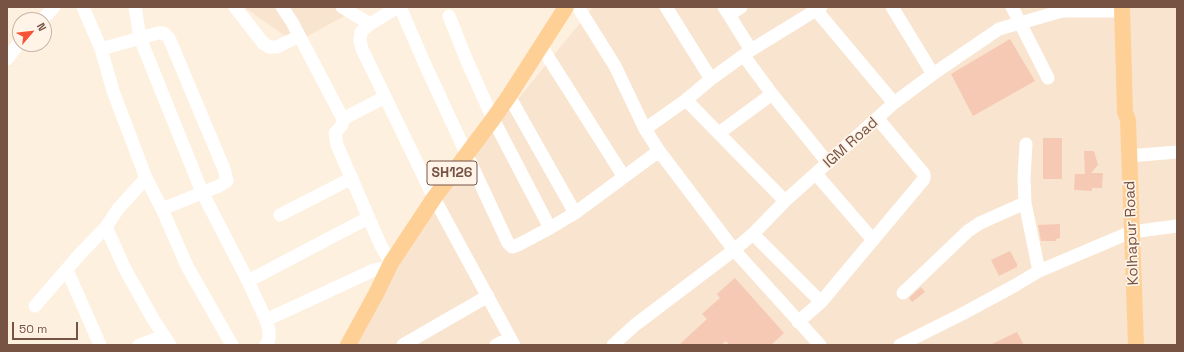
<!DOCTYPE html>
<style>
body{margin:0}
#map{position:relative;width:1184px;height:352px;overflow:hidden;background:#fef0df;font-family:"Space Grotesk",sans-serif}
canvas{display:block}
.frame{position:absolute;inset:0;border:8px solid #775344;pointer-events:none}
.north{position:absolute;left:12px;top:12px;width:40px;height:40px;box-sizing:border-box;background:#fff4e7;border:1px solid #c9b4a6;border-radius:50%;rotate:62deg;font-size:11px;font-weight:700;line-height:16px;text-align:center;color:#775344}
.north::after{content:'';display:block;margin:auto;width:14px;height:18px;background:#f55437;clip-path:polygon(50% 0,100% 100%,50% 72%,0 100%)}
.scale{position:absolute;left:12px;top:322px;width:66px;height:18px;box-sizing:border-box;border:2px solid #775344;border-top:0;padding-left:5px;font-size:12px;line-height:14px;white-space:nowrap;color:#775344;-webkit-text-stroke:3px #fff4e7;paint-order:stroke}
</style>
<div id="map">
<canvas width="1184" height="352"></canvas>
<div class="frame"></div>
<div class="north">N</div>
<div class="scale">50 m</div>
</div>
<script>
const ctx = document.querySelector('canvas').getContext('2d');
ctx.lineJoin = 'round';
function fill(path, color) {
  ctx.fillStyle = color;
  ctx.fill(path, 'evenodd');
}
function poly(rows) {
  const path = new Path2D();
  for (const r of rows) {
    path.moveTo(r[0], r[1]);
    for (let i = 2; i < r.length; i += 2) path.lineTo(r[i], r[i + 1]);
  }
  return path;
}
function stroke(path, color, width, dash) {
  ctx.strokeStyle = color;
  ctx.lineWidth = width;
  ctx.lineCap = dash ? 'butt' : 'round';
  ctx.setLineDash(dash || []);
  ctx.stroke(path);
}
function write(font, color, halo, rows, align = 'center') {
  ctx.font = font + ' "Space Grotesk",sans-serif';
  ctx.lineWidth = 3.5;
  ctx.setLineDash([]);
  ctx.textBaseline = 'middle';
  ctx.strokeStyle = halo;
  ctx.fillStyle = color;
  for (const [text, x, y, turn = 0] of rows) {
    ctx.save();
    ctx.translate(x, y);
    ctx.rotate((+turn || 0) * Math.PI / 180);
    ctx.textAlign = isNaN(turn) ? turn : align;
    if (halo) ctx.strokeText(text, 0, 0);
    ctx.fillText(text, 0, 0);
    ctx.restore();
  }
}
const residential = poly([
 [244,7,361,7,295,43],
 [593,7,1177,7,1177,345,354,345,422,217]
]);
const building = poly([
 [1010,39,1035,81,973,116,951,74],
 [1043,138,1062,138,1062,179,1043,179],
 [1084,151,1094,151,1098,165,1091,173,1103,173,1102,188,1092,188,1092,191,1074,190,1075,174,1085,174],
 [1060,224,1060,238,1056,239,1056,241,1041,241,1038,225],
 [1010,251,1017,264,1017,267,999,276,991,260],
 [735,278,784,333,771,345,729,345,726,341,721,345,679,345,707,319,702,314,720,298,717,294],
 [921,287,925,292,912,302,909,298],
 [1017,332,1024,345,990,345]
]);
const minor = poly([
 [83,7,101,49,113,91,146,178,162,209,187,266,232,345],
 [135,7,140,38,202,192,248,281,266,320,269,330,269,339,266,345],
 [235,7,263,43,269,47,277,47,299,36],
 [282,7,292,22,343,119,342,125,335,133,337,145,381,246,391,263],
 [342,7,370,24],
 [398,7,370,24,361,32,360,40,362,49,434,198,514,345],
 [400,7,427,69,508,243,512,247,518,245,550,228,575,213,659,151],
 [578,7,615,66,645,129,659,151,734,250,820,345],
 [666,7,711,79],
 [724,7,751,50],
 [892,7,933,74],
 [1012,7,1048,78],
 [816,10,894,103],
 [729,15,741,7],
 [449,16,467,61,493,119,550,228],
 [42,20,54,7],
 [541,46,624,177],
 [101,49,140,38,158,33,164,33,169,38,224,169,227,181,219,186,162,209],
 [744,56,772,94,828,163],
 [7,59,20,42],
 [509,96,575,213],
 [686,100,785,201],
 [343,119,385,97],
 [645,129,686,100,711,79,751,50,821,7],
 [719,133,772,94],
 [1026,144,1024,177,1025,203,1039,271],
 [1129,156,1177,152],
 [816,174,873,240],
 [280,215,352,178],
 [106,227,125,269,153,319,170,345],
 [753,234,821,302],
 [67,270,100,345],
 [248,281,368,218],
 [903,293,968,231,980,223,1025,203],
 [35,306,80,254,106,227,118,209,146,178],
 [266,320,374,270,383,268,387,269],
 [798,322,821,302,924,179,924,174,878,119],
 [139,345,164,336],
 [403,345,488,296],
 [496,345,510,338],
 [613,345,635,325,734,250,753,234,785,201,894,103,933,74,999,29,1062,11,1122,11],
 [900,345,964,313,1014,286,1039,271,1131,232,1177,226]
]);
const major = poly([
 [1122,7,1125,112,1128,120,1136,345],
 [348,345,377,292,391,263,434,198,493,119,509,96,566,7]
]);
const shields = [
 [452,173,50]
];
const shieldNames = [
 ["SH126",452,173]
];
const streetNames = [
 ["IGM Road",851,143,-42],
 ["Kolhapur Road",1132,233,-92]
];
fill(residential, '#f9e4cf');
fill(building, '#f6c9b4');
stroke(minor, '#fff', 13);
stroke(major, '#ffd095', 16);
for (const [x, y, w] of shields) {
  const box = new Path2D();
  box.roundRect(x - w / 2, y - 12, w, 24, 3);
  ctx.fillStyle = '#fff4e7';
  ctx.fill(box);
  stroke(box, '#775344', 1);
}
write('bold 14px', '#775344', null, shieldNames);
write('15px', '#775344', '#fff4e7', streetNames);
</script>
